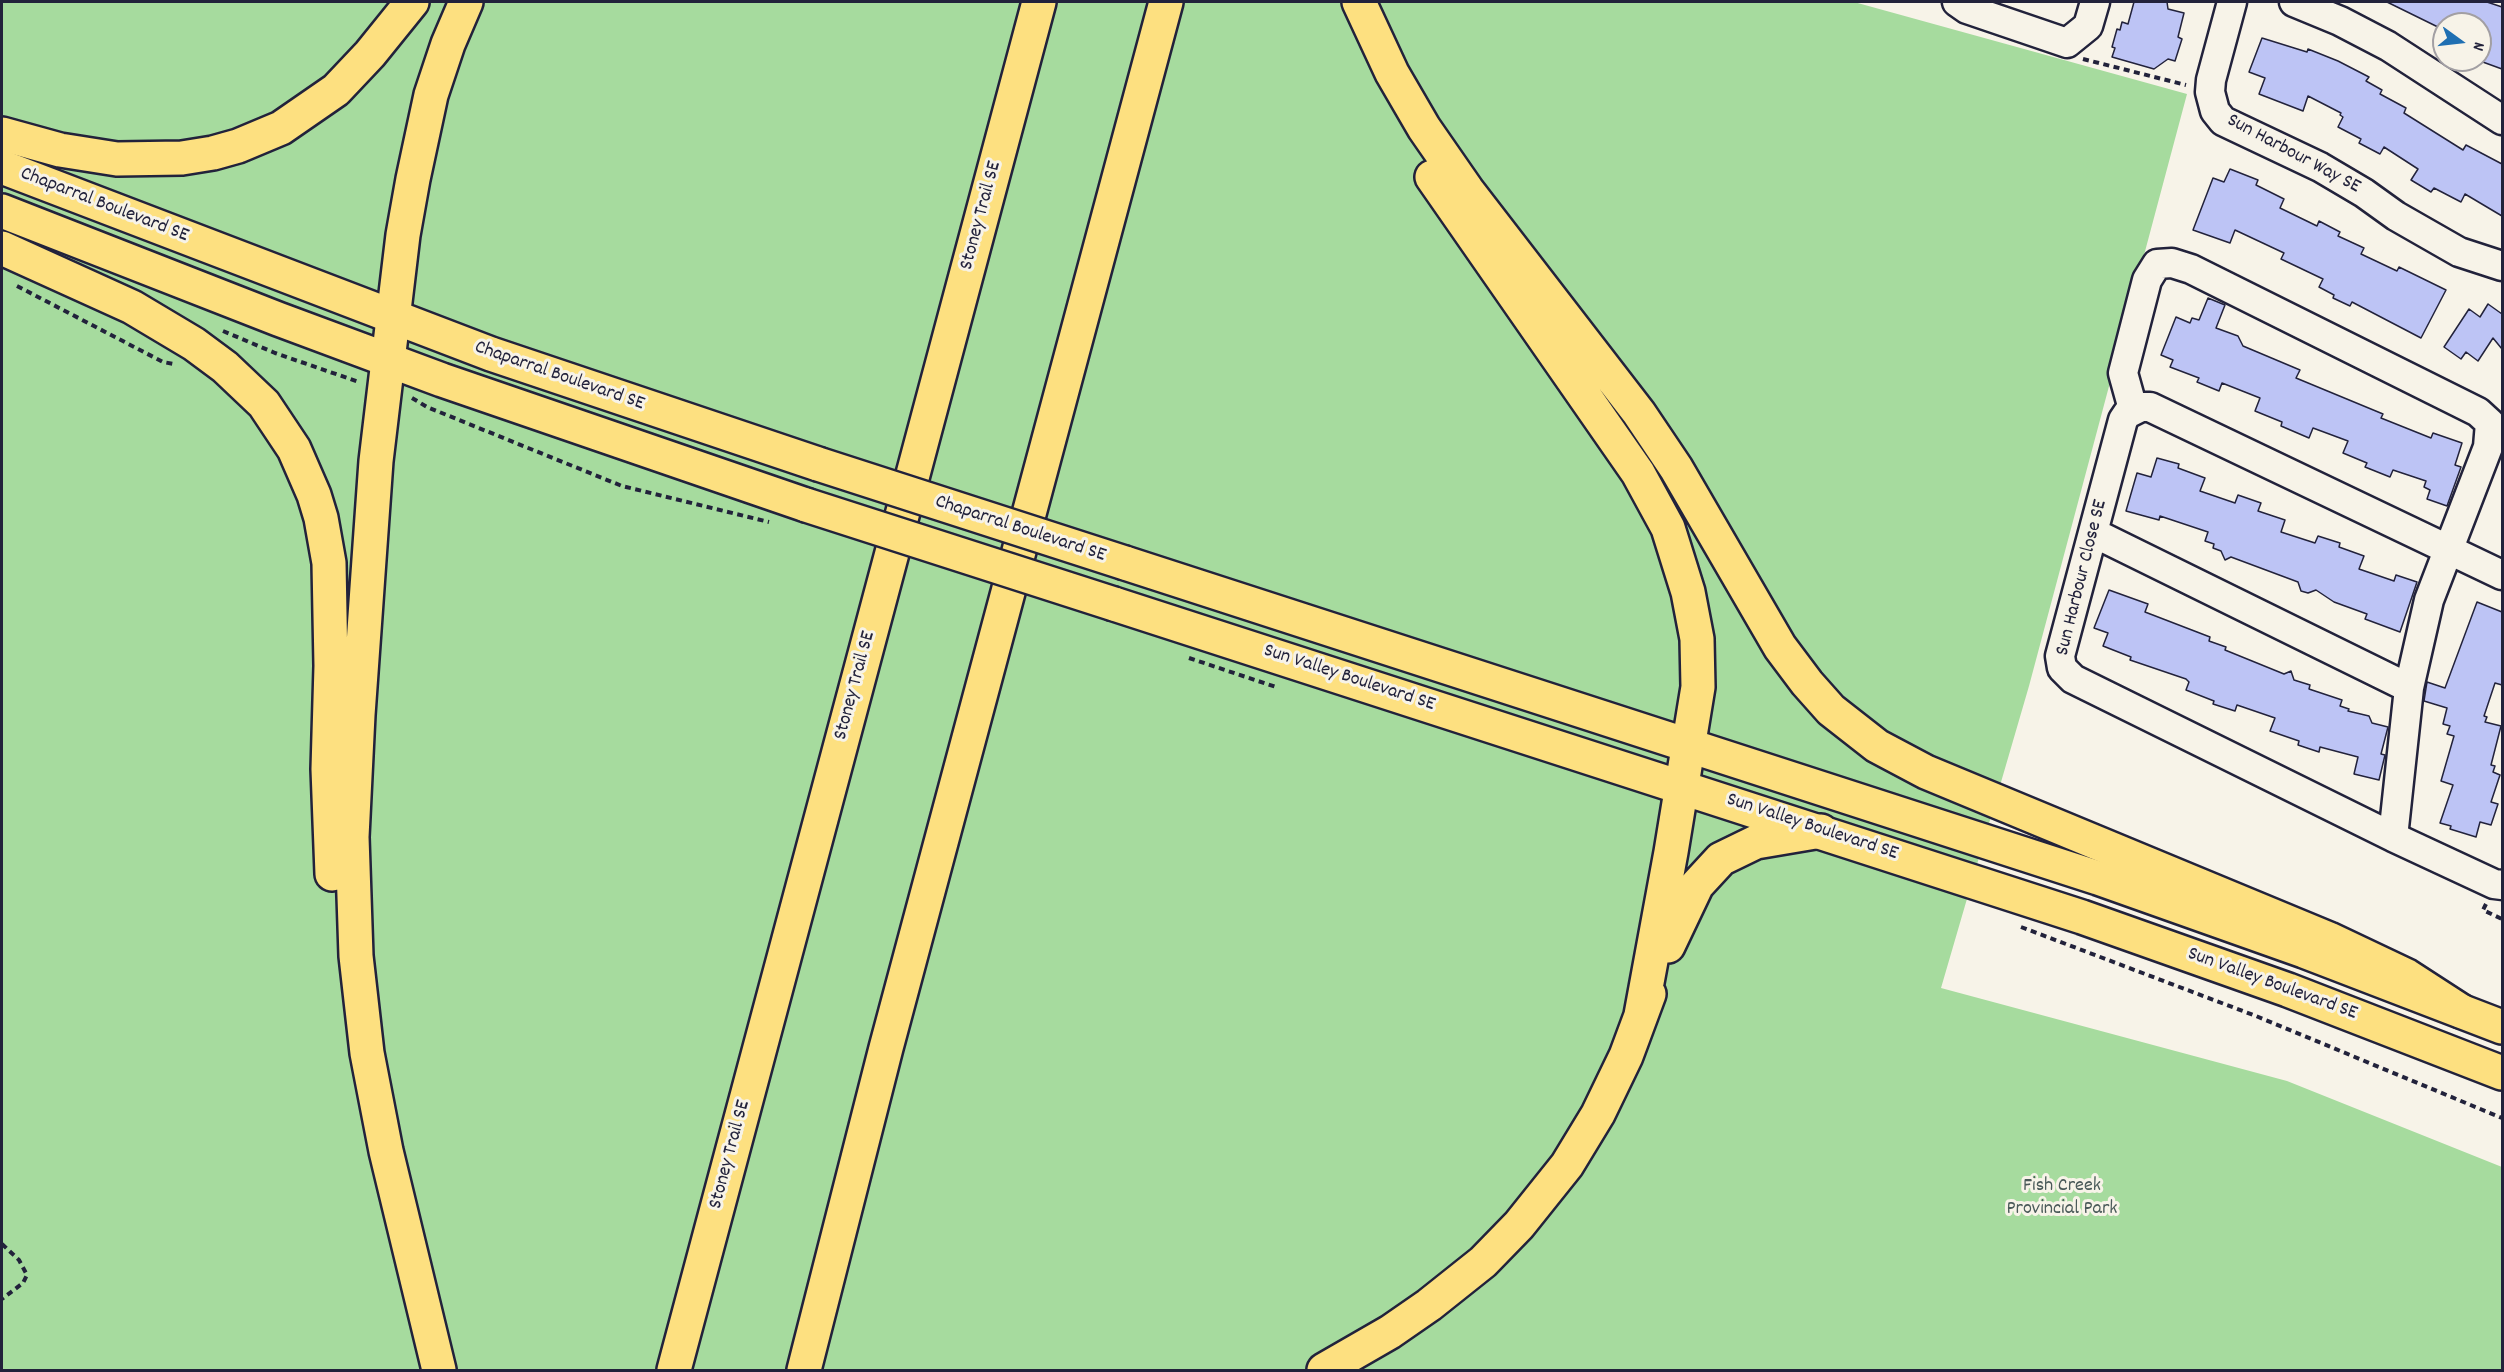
<!DOCTYPE html>
<style>
body{margin:0}
#map{position:relative;width:2504px;height:1372px;overflow:hidden;background:#f7f3e8;font-family:Dekko,sans-serif}
canvas{display:block}
.frame{position:absolute;inset:0;border:3px solid #22223b;pointer-events:none}
.north{position:absolute;left:2432px;top:12px;width:60px;height:60px;box-sizing:border-box;background:#f7f3e8;border:2px solid #a29fa3;border-radius:50%;rotate:105deg;font-size:16px;font-weight:700;line-height:24px;text-align:center;color:#22223b}
.north::after{content:'';display:block;margin:auto;width:21px;height:27px;background:#1f6fb2;clip-path:polygon(50% 0,100% 100%,50% 72%,0 100%)}
</style>
<div id="map">
<canvas width="2504" height="1372"></canvas>
<div class="frame"></div>
<div class="north">N</div>
</div>
<script>
const ctx = document.querySelector('canvas').getContext('2d');
ctx.lineJoin = 'round';
function fill(path, color) {
  ctx.fillStyle = color;
  ctx.fill(path, 'evenodd');
}
function poly(rows) {
  const path = new Path2D();
  for (const r of rows) {
    path.moveTo(r[0], r[1]);
    for (let i = 2; i < r.length; i += 2) path.lineTo(r[i], r[i + 1]);
  }
  return path;
}
function stroke(path, color, width, dash) {
  ctx.strokeStyle = color;
  ctx.lineWidth = width;
  ctx.lineCap = dash ? 'butt' : 'round';
  ctx.setLineDash(dash || []);
  ctx.stroke(path);
}
function write(font, color, halo, rows, align = 'center') {
  ctx.font = font + ' Dekko,sans-serif';
  ctx.lineWidth = 6;
  ctx.setLineDash([]);
  ctx.textBaseline = 'middle';
  ctx.strokeStyle = halo;
  ctx.fillStyle = color;
  for (const [text, x, y, turn = 0] of rows) {
    ctx.save();
    ctx.translate(x, y);
    ctx.rotate((+turn || 0) * Math.PI / 180);
    ctx.textAlign = isNaN(turn) ? turn : align;
    if (halo) ctx.strokeText(text, 0, 0);
    ctx.fillText(text, 0, 0);
    ctx.restore();
  }
}
const green = poly([
 [2,2,1854,2,2187,94,2029,686,1941,988,2287,1081,2502,1167,2502,1370,2,1370]
]);
const building = poly([
 [2134,2,2167,2,2168,9,2184,13,2178,37,2182,39,2175,61,2168,59,2154,69,2112,57,2115,48,2112,47,2117,29,2120,30,2122,22,2128,24,2134,2],
 [2387,2,2487,2,2502,7,2502,69,2480,61,2480,24,2444,24,2444,30,2387,2],
 [2262,38,2307,52,2308,49,2338,61,2369,77,2366,81,2382,90,2380,94,2406,108,2404,113,2463,150,2466,145,2502,164,2502,216,2465,194,2461,202,2434,188,2431,192,2411,180,2418,169,2384,147,2380,154,2359,143,2361,139,2338,127,2343,117,2340,115,2341,113,2308,96,2303,111,2259,94,2265,78,2249,72,2262,38],
 [2230,169,2258,180,2256,185,2284,199,2280,208,2317,226,2319,221,2340,232,2338,236,2364,248,2361,254,2397,271,2399,267,2446,290,2421,338,2352,302,2350,306,2333,298,2334,295,2319,287,2323,279,2281,259,2284,253,2235,230,2230,243,2193,230,2213,178,2224,182,2230,169],
 [2208,298,2225,305,2216,328,2238,336,2243,346,2300,370,2296,378,2383,414,2381,418,2431,438,2433,433,2462,443,2455,465,2461,467,2447,506,2427,499,2430,490,2424,487,2426,481,2393,470,2390,477,2365,467,2367,463,2343,453,2348,441,2313,428,2309,438,2281,426,2282,422,2255,411,2260,398,2222,383,2219,391,2197,382,2199,378,2170,367,2173,360,2161,355,2176,317,2190,323,2192,318,2199,320,2208,298],
 [2488,304,2502,314,2502,349,2493,338,2478,361,2466,352,2461,359,2444,347,2469,309,2480,317,2488,304],
 [2157,458,2179,464,2178,468,2205,478,2200,491,2235,503,2238,495,2261,503,2258,511,2285,520,2281,532,2315,543,2318,536,2340,543,2339,547,2364,556,2359,569,2394,581,2396,575,2417,582,2400,632,2365,619,2367,614,2334,602,2316,590,2308,593,2301,591,2298,582,2231,557,2225,560,2221,551,2213,548,2214,544,2205,541,2208,532,2160,516,2159,520,2126,511,2137,473,2151,477,2157,458],
 [2109,590,2148,604,2145,612,2210,637,2209,641,2226,647,2225,650,2284,674,2291,671,2294,680,2310,685,2309,689,2342,700,2340,706,2349,709,2348,711,2369,716,2372,723,2388,727,2381,754,2385,755,2379,780,2354,774,2358,757,2320,747,2319,752,2298,745,2299,741,2270,731,2275,718,2237,705,2235,711,2213,704,2214,701,2186,690,2189,682,2186,679,2130,660,2131,657,2103,646,2108,633,2094,628,2109,590],
 [2477,602,2502,612,2502,685,2495,683,2484,716,2487,717,2485,722,2501,726,2491,765,2495,766,2493,772,2500,775,2491,802,2498,804,2491,825,2480,822,2476,837,2450,829,2451,826,2440,823,2453,785,2441,781,2454,736,2447,734,2450,726,2443,724,2447,708,2424,701,2427,682,2445,688,2477,602]
]);
const path = poly([
 [2083,59,2186,85],
 [17,286,163,362,174,364],
 [223,331,275,353,359,382],
 [412,398,427,407,622,486,769,522],
 [1189,658,1276,687],
 [2486,904,2483,910,2502,919],
 [2021,927,2256,1016,2502,1118],
 [2,1244,19,1260,27,1275,23,1283,2,1299]
]);
const minor = poly([
 [1957,2,1967,9,2067,43,2088,26,2095,2],
 [2232,2,2211,80,2210,92,2215,111,2223,121,2320,167,2364,193,2396,216,2459,252,2502,266],
 [2294,2,2340,21,2388,46,2502,120],
 [2133,409,2123,373,2147,280,2157,264,2172,263,2191,269,2478,412,2490,423,2488,447,2429,600,2409,688,2393,837],
 [2094,533,2409,688],
 [2502,575,2150,407,2141,407,2127,414,2123,420,2060,656,2062,668,2073,679,2393,837,2494,884,2502,885]
]);
const major = poly([
 [2,167,491,354,818,464],
 [2,211,278,319,442,380,806,505],
 [1125,563,2098,878,2304,951,2502,1027],
 [1114,604,2082,917,2288,990,2502,1073]
]);
const highway = poly([
 [1359,2,1392,73,1424,128,1467,190,1639,413,1676,468,1780,647,1807,683,1831,710,1877,746,1926,772,2329,939,2407,976,2461,1011],
 [2,134,60,150,117,159,182,158,213,153,238,146,281,128,336,90,370,54,412,2],
 [1432,177,1638,473,1668,528,1688,592,1697,639,1698,687,1671,852,1641,1015],
 [2,248,132,307,194,344,225,367,264,404,294,449,314,495,321,518,329,563,331,666,328,769,332,874],
 [1668,946,1697,885,1721,859,1756,842,1821,831],
 [439,1370,386,1151,367,1053,356,956,352,837,358,715,376,461,403,235,413,179,431,95,448,44,466,2],
 [674,1370,1039,2],
 [804,1370,886,1048,1166,2],
 [1324,1370,1390,1332,1429,1305,1483,1262,1519,1225,1567,1165,1598,1114,1626,1056,1649,994]
]);
const majorBridge = poly([
 [818,464,1125,563],
 [806,505,1114,604]
]);
const streetNames = [
 ["Sun Harbour Way SE",2293,155,28],
 ["Chaparral Boulevard SE",104,206,21],
 ["Stoney Trail SE",982,216,-75],
 ["Chaparral Boulevard SE",559,377,19],
 ["Chaparral Boulevard SE",1020,530,18],
 ["Sun Harbour Close SE",2083,578,-76],
 ["Sun Valley Boulevard SE",1349,679,18],
 ["Stoney Trail SE",856,686,-75],
 ["Sun Valley Boulevard SE",1812,828,18],
 ["Sun Valley Boulevard SE",2272,985,20],
 ["Stoney Trail SE",731,1155,-75]
];
const parkNames = [
 ["Fish Creek",2062,1187],
 ["Provincial Park",2062,1210]
];
fill(green, '#a6db9e');
fill(building, '#bdc4f5');
stroke(building, '#22223b', 1.5);
stroke(minor, '#22223b', 33);
stroke(major, '#22223b', 38);
stroke(highway, '#22223b', 38);
stroke(path, '#22223b', 4, [6, 4.5]);
stroke(minor, '#f7f3e8', 28);
stroke(major, '#fde080', 33);
stroke(highway, '#fde080', 33);
stroke(majorBridge, '#22223b', 38, []);
stroke(majorBridge, '#fde080', 33);
write('20px', '#22223b', '#f7f3e8', streetNames);
write('20px', '#4a5a59', '#f7f3e8', parkNames);
</script>
